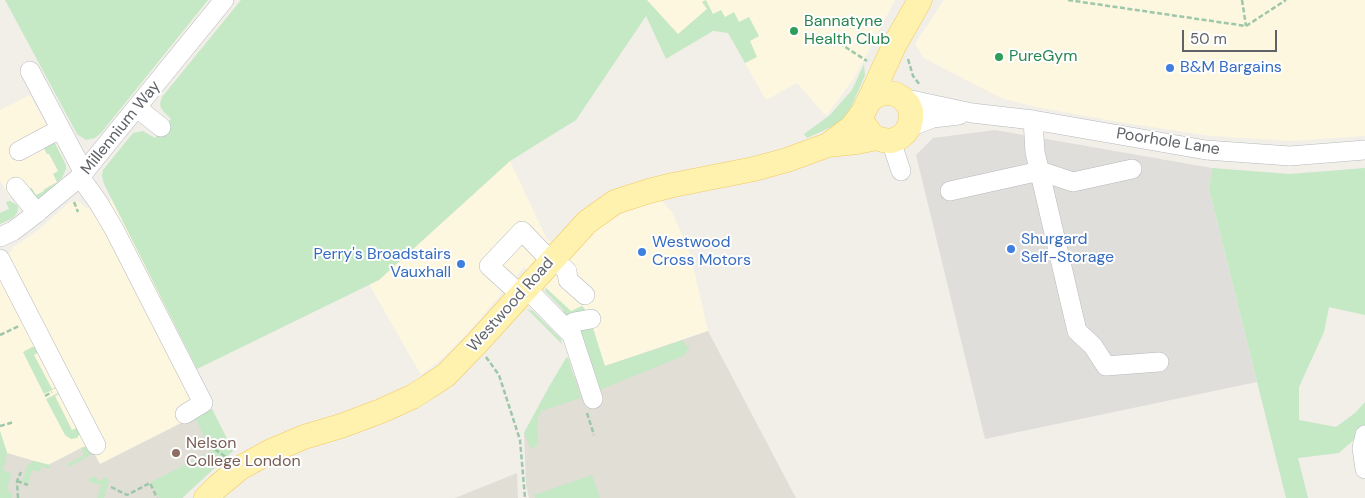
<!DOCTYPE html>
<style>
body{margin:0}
#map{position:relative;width:1365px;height:498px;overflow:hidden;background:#f1efe8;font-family:"DM Sans",sans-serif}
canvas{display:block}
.scale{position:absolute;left:1182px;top:30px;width:95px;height:22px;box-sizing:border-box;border:2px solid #5f6368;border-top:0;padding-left:6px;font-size:15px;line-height:18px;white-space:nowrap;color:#5f6368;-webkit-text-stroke:4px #fff;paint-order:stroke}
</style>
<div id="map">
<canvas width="1365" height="498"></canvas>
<div class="scale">50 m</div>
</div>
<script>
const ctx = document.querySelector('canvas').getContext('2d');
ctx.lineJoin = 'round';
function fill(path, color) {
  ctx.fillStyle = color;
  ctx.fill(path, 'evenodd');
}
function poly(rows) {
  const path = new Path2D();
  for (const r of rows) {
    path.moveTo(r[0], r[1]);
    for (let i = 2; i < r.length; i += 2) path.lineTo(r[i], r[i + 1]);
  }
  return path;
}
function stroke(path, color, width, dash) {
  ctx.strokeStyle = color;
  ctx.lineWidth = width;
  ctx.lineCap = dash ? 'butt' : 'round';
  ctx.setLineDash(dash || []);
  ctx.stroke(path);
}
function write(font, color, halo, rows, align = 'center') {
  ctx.font = font + ' "DM Sans",sans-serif';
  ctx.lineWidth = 4;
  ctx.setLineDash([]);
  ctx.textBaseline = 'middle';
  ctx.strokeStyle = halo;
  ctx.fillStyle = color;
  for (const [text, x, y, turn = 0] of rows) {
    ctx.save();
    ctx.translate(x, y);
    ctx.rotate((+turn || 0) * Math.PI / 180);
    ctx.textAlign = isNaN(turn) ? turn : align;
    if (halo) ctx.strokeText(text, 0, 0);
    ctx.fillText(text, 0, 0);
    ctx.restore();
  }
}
const commercial = poly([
 [636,0,895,0,854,78,826,116,797,83,766,100,728,33,713,31,666,59,646,15],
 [944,0,1365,0,1365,136,1290,141,1211,136,1119,122,1036,107,1001,98,924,58,915,44],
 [30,95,58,147,66,165,66,169,62,178,37,200,21,212,22,207,13,197,9,197,0,180,0,110],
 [510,161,547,240,575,252,600,226,621,214,643,205,661,200,672,212,690,253,708,331,604,366,589,314,582,306,571,312,524,267,468,333,445,356,421,375,369,284,379,280],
 [112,200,197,369,212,409,191,418,100,464,91,448,83,447,48,465,7,453,0,431,0,258,12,251,13,247,36,232,70,202,78,201,87,209,89,208,91,211]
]);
const industrial = poly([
 [995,130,1212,168,1209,189,1257,382,985,439,916,155,933,138]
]);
const education = poly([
 [708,331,796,498,529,498,526,485,524,433,550,385],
 [212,409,233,451,182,498,0,498,0,431,7,453,48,465,83,447,91,448,100,464,191,418],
 [517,473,518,498,455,498]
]);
const green = poly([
 [5,0,208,0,101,133,95,138,86,140,77,134],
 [241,0,647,0,678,34,707,9,702,2,706,0,713,14,721,10,725,17,734,12,739,22,749,17,759,36,750,41,757,57,745,63,728,33,713,31,666,59,646,16,576,120,510,161,379,280,197,369,104,184,102,176,103,170,133,133,143,131,155,138,171,119,163,111,161,108,160,104,162,97],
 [864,64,865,75,847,117,829,128,807,138,804,134,830,115,852,90],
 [53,139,66,165,66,169,62,178,37,200,30,190,31,187,36,195,44,191,43,190,57,182,53,174,58,171,49,154,47,154,42,145],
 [1212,168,1290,174,1365,168,1365,315,1329,307,1324,332,1299,387,1299,420,1336,427,1355,413,1365,402,1365,430,1339,453,1298,458,1308,498,1286,498,1209,189],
 [10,201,16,204,18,207,17,213,13,218,0,224,0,213,9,209,6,202],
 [546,288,571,311,582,306,589,314,567,317,562,313,564,311,546,292,545,290],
 [527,309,533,311,561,339,562,344],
 [592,325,605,366,683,340,686,346,690,345,685,355,602,389,597,386,578,329],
 [32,347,37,347,42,350,34,355,52,389,59,385,60,386,44,394,23,352],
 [568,357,581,398,541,411,537,420,538,445,531,449,524,433,550,385,566,358],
 [62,391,63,392,55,396,72,430,81,426,81,431,79,435,77,438,71,439,65,435,46,399],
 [212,409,233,451,182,498,159,498,151,482,212,451,194,416],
 [0,431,7,453,3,470,12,474,7,488,9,489,8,492,13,494,12,498,0,498],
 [87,446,94,453,69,467,67,464,84,455,81,448],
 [34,461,50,465,49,469,42,467,39,472,32,470,28,484,22,482,28,464],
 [592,475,600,498,535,498,534,495],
 [95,476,98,481,107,477,109,481,104,498,97,498,101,485,89,482,90,478]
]);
const path = poly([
 [1068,0,1246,26,1286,0],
 [1242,0,1246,26],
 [839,43,867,61],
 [908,59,913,76,920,85],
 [74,202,78,212],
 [0,335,19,326],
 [486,357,499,375,520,440,525,498],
 [45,396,52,392],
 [587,413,594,435],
 [0,426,14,422],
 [198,440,204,443,209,441,213,448,226,457],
 [17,481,28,485],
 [111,487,127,495,150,483,157,498],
 [18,498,17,481,21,472]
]);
const minor = poly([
 [30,71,84,173],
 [902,98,972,113,1033,120,1206,150,1290,156,1365,150],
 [137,108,161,127],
 [1033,120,1035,152,1077,331,1093,346,1106,366,1159,362],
 [909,127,933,118,959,115],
 [891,141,901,171],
 [19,151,60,129],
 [80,177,98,202,114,229,203,403,185,414],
 [16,187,37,213],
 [950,191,1040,171,1073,182,1132,169],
 [0,237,13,231,29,219,80,177,224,0],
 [0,259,96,445],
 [553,259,567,271,568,280,585,295],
 [527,289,572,335,593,399],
 [521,295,489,266,522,231,551,261],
 [566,328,574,322,591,319],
 [1365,435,1362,448,1365,469]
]);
const major = poly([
 [866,127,870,133,876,138,883,140,891,141,899,138,905,133,909,127,911,119,911,111,908,104,902,98,895,94,888,93,880,94,873,98,867,104],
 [828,145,852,127,864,111,895,44,920,0],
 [206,498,217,487,240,468,271,451,304,437,341,426,381,411,412,397,428,387,446,375,476,344,587,222,615,202,649,191,673,185,754,169,787,160,828,145,857,142,876,138]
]);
const markers = [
 [794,31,5,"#2e9e5b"],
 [999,57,5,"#2e9e5b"],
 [1170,68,5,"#3f7fe0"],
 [1011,249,5,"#3f7fe0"],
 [642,252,5,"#3f7fe0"],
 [461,264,5,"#3f7fe0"],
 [176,453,5,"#8d6e63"]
];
const leisureNames = [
 ["Bannatyne",804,22],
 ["Health Club",804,40],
 ["PureGym",1009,57]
];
const shopNames = [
 ["B&M Bargains",1180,68],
 ["Shurgard",1021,240],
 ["Self-Storage",1021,258],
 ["Westwood",652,243],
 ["Cross Motors",652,261],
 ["Perry's Broadstairs",451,255,"right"],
 ["Vauxhall",451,273,"right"]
];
const streetNames = [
 ["Millennium Way",121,128,-51],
 ["Poorhole Lane",1168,142,9],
 ["Westwood Road",511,305,-48]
];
const educationNames = [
 ["Nelson",186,444],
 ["College London",186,462]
];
fill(commercial, '#fef7e0');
fill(industrial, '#e0deda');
fill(education, '#e1ded6');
fill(green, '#c5e8c5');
stroke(minor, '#b5b8bc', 20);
stroke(major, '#f2c960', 25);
stroke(path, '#9cc7a9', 2.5, [5, 2.5]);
stroke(minor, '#fff', 19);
stroke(major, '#fff2af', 24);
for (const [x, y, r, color] of markers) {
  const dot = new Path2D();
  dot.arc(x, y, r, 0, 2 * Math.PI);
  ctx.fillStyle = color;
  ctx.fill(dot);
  stroke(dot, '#fff', 2);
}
write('16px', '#27864d', '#fff', leisureNames, 'left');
write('16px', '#366cbe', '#fff', shopNames, 'left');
write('16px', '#5f6368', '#fff', streetNames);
write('16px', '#785e54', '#fff', educationNames, 'left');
</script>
